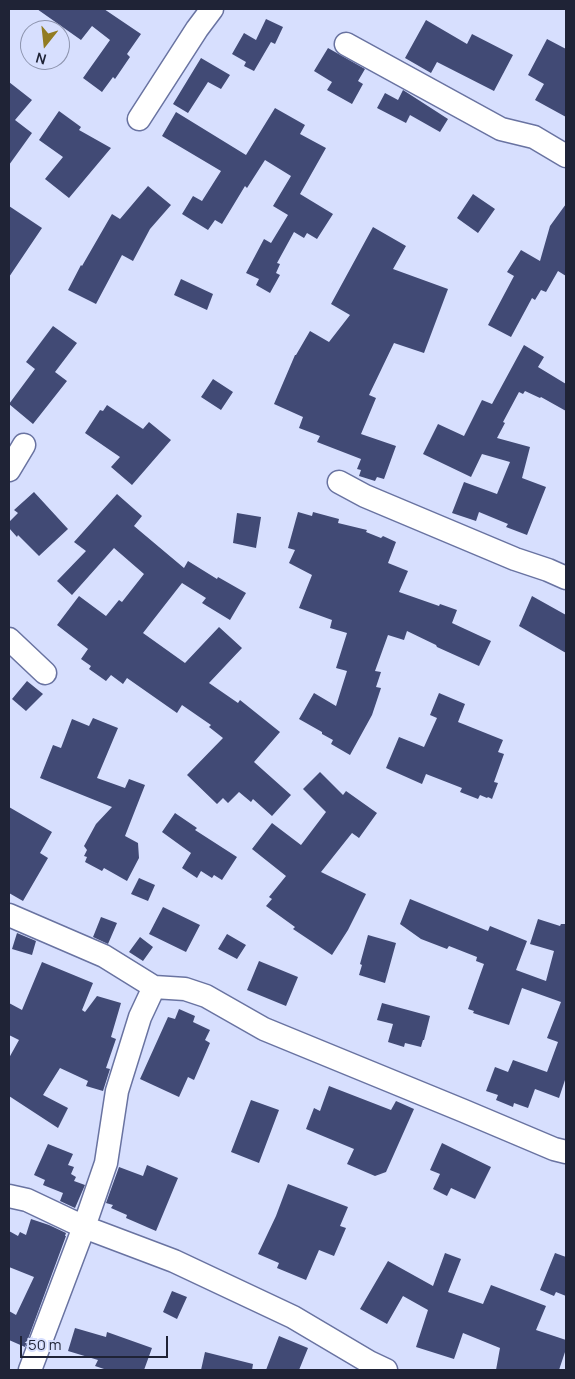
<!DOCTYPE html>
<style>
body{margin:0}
#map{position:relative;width:575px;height:1379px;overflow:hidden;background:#d7dffe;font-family:Manrope,sans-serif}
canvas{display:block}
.frame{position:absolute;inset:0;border:10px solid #1f2336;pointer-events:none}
.north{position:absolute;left:20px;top:20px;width:50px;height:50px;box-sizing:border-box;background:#d7dffe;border:1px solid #8d94ae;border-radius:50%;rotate:196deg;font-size:14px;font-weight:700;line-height:20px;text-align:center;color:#1f2336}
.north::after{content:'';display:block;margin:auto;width:18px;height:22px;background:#927c22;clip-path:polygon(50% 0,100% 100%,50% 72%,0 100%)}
.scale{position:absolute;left:20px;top:1336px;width:148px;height:22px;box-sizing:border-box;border:2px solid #1f2336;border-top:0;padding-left:6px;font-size:15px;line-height:18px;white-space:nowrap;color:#1f2336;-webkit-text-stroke:4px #d7dffe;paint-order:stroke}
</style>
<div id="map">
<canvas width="575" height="1379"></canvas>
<div class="frame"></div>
<div class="north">N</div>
<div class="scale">50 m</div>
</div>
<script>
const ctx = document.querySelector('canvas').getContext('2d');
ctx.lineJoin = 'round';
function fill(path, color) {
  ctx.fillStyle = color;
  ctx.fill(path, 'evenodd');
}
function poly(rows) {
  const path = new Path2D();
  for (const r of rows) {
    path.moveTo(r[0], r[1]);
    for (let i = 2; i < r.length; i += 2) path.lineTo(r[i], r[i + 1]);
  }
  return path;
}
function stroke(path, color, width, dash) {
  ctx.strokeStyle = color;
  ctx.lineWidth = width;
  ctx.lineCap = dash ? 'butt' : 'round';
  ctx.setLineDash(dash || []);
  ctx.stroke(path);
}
const building = poly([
 [37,9,104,9,141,34,127,54,130,57,115,79,113,77,102,92,83,78,110,40,92,26,81,40],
 [266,19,283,27,275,44,271,42,254,71,244,66,246,62,232,54,244,33,256,40],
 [426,20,467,44,472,34,513,55,494,91,437,62,431,73,405,58],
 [547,39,566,49,566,117,535,100,544,84,528,75],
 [328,48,365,69,358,81,363,84,352,104,327,90,332,82,314,71],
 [201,58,230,75,221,89,208,82,188,113,173,104],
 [9,82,32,100,15,120,32,133,9,165],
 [403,90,448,119,440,132,410,115,406,123,377,108,385,93,398,100],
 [275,108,305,125,300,134,326,148,300,194,333,214,317,239,307,233,304,238,294,232,277,263,280,264,276,273,280,275,270,293,256,285,259,279,246,273,264,239,271,243,288,215,273,206,291,176,265,160,247,188,245,186,222,224,215,220,208,230,182,214,193,196,202,201,221,171,162,136,176,112,246,155],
 [59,111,81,127,79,130,111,148,69,198,45,179,63,157,39,140],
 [148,186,171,205,150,229,133,261,122,255,96,304,68,290,81,265,82,266,112,214,120,219],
 [473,194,495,209,478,233,457,218],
 [566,204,566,276,558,271,546,292,541,290,535,300,532,298,511,337,488,325,514,276,507,272,521,250,540,261,550,226],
 [9,206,42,228,9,277],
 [373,227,406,246,393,269,448,289,424,353,394,343,369,395,376,398,361,434,396,446,384,479,377,477,375,481,359,476,361,470,357,469,361,459,317,442,320,436,299,428,303,417,274,404,295,355,296,355,310,331,329,342,350,315,331,304],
 [181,279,213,294,207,310,174,295],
 [53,326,77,343,55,372,67,381,33,424,9,404,35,369,26,362],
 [524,345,544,357,538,367,566,384,566,411,541,397,540,398,525,391,523,394,519,392,503,422,505,423,497,438,530,447,522,478,546,487,527,535,506,527,508,524,479,512,476,521,452,513,464,482,497,494,510,462,482,454,471,477,423,454,438,424,464,436,482,400,492,404],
 [213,379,233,392,221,410,201,397],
 [107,405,143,429,149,422,171,440,132,485,111,467,120,457,85,433,100,410,103,411],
 [34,492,68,529,39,556,18,535,17,537,9,528,9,522,18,513,14,510],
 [117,494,142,516,134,526,184,568,188,561,217,579,218,577,246,593,230,620,202,603,206,598,182,583,143,633,185,663,219,627,242,648,209,683,238,703,240,700,280,732,254,762,291,795,272,816,253,799,251,802,239,792,228,803,223,798,217,804,187,775,223,738,209,727,211,725,182,705,177,713,127,678,123,684,111,675,106,681,89,669,91,666,81,659,88,649,57,625,79,596,106,616,119,600,122,602,144,574,114,548,72,595,57,581,86,551,74,542],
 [298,512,312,516,313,512,339,519,338,523,367,530,366,532,381,538,383,536,396,542,388,563,408,571,399,592,439,606,440,604,457,610,452,623,491,641,479,666,437,647,436,645,407,631,404,640,388,635,375,671,381,672,376,687,381,688,372,715,350,755,331,744,333,740,322,734,322,732,299,719,314,693,336,706,347,671,336,668,347,633,330,628,332,620,299,608,312,575,289,563,295,550,288,548],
 [237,513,261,517,256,548,233,543],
 [532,596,566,615,566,653,519,626],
 [27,681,43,694,26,711,12,699],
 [439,693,465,704,458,722,503,740,498,752,504,754,494,782,498,783,492,799,488,797,487,798,480,795,478,799,460,792,462,788,426,774,422,784,386,768,399,737,424,747,437,718,430,715],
 [93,718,118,728,97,778,125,788,129,779,145,785,125,836,138,843,139,858,127,881,104,868,102,871,85,862,87,857,84,856,87,850,84,846,96,824,112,807,40,778,53,745,61,748,72,719,89,726],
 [320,772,343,795,346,791,377,813,359,838,352,833,321,872,366,894,348,930,332,955,293,929,295,927,266,906,272,899,269,897,286,876,252,849,272,823,301,845,326,812,303,789],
 [9,807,52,832,40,853,48,858,23,901,9,893],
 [175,813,197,828,195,830,237,857,222,880,214,875,212,878,201,871,197,878,182,868,191,853,162,832],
 [139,878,155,885,148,901,131,894],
 [410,899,488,931,490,926,527,941,516,970,546,981,554,951,530,944,538,919,560,926,561,924,566,924,566,1077,559,1098,535,1089,528,1108,514,1103,513,1107,496,1100,498,1095,486,1091,495,1067,508,1072,513,1060,547,1072,558,1042,547,1038,561,1002,522,988,509,1025,473,1013,474,1011,468,1009,484,964,476,961,477,957,449,946,447,949,421,939,400,924],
 [163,907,200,925,186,952,149,934],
 [101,917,117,923,108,944,93,937],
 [17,933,36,941,32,955,12,949],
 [227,934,246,945,237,959,218,949],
 [368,935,396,943,385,983,359,975,362,965,360,964],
 [140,937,153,947,143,961,129,952],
 [259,961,298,977,286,1006,247,990],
 [42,962,93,983,82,1010,85,1012,97,996,121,1003,111,1037,116,1039,106,1068,110,1069,103,1091,86,1086,88,1081,60,1068,43,1095,68,1108,58,1128,9,1096,9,1058,19,1040,9,1035,9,1003,22,1010],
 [382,1003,430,1016,424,1040,423,1040,421,1047,405,1043,404,1047,388,1042,393,1024,377,1020],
 [179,1009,195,1016,193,1022,210,1030,205,1040,210,1043,194,1080,188,1077,179,1097,140,1079,168,1017,175,1019],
 [329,1086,391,1110,396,1101,414,1109,386,1172,375,1176,347,1164,354,1149,306,1129,314,1108,320,1111],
 [251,1100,279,1110,259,1163,231,1152],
 [442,1143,491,1167,475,1199,451,1188,447,1196,433,1189,440,1174,430,1170],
 [48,1144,73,1154,68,1165,74,1167,71,1174,76,1177,74,1181,85,1185,75,1208,60,1201,63,1193,43,1185,45,1180,34,1175],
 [147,1165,178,1178,156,1231,126,1218,127,1215,111,1208,113,1205,106,1203,119,1167,143,1176],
 [288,1184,348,1207,340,1226,346,1228,334,1256,319,1250,306,1280,277,1268,279,1263,258,1254,276,1216],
 [31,1219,49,1225,66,1233,65,1236,66,1236,25,1347,9,1340,9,1311,16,1315,34,1277,9,1267,9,1231,18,1236,20,1232,26,1235],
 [445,1253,461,1259,448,1292,483,1304,491,1285,546,1306,536,1330,566,1340,566,1349,559,1370,496,1370,500,1348,463,1333,454,1359,416,1347,428,1310,403,1296,387,1324,360,1309,388,1261,433,1286],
 [555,1253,566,1257,566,1296,556,1292,554,1296,540,1290],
 [172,1291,187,1297,177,1319,163,1312],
 [75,1328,106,1337,107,1332,152,1348,144,1370,107,1370,95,1366,98,1360,68,1351],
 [279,1336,308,1348,299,1370,266,1370],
 [205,1352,253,1364,252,1370,201,1370]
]);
const street = poly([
 [346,44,501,129,534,137,566,156],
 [139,119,197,29,212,9],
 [9,470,24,445],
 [339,482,365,496,515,559,548,570,566,578],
 [9,639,45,673],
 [9,915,104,956,154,987,185,989,206,996,264,1029,464,1111,554,1149,566,1152],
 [9,1196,27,1200,84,1227,106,1163,117,1091,140,1017,154,987],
 [30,1370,84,1227,174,1261,293,1317,369,1362,386,1370]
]);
fill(building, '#414a75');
stroke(street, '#6973a1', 25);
stroke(street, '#fff', 22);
</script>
